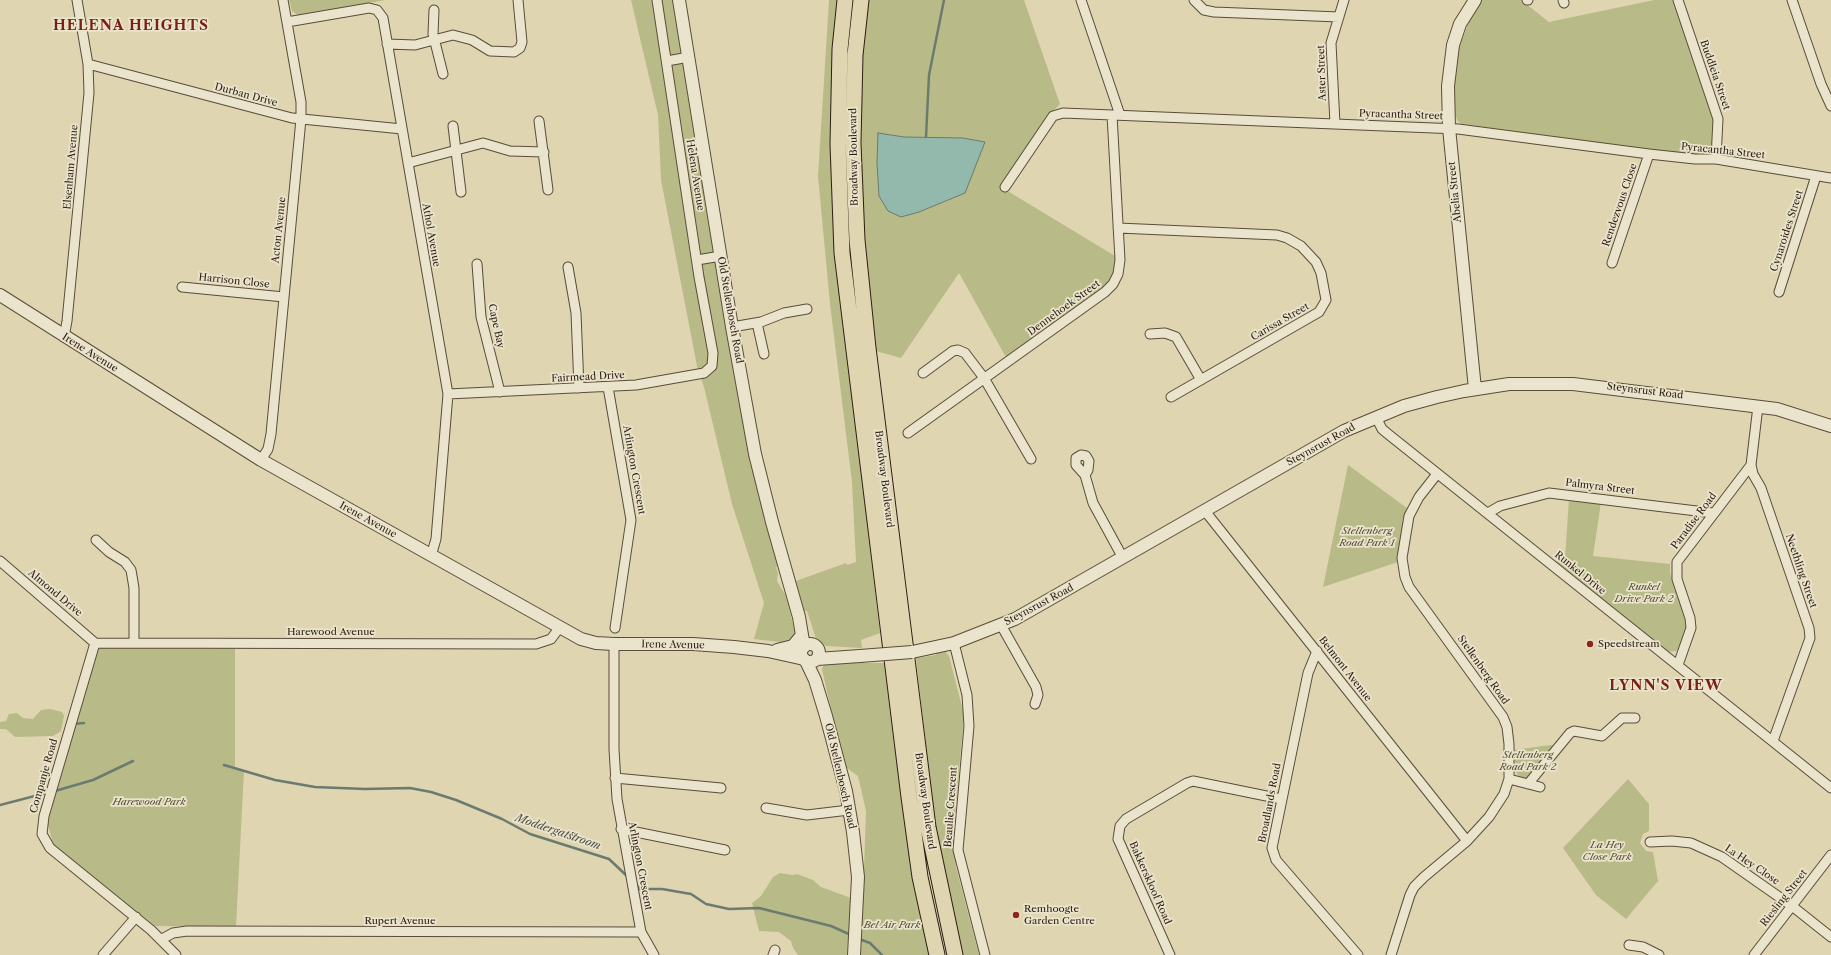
<!DOCTYPE html>
<style>
body{margin:0}
canvas{display:block;background:#dfd5b1}
</style>
<canvas width="1831" height="955"></canvas>
<script>
const ctx = document.querySelector('canvas').getContext('2d');
ctx.lineJoin = 'round';
function fill(path, color) {
  ctx.fillStyle = color;
  ctx.fill(path, 'evenodd');
}
function poly(rows) {
  const path = new Path2D();
  for (const r of rows) {
    if (r.length === 3) {
      path.moveTo(r[0] + r[2], r[1]);
      path.arc(r[0], r[1], r[2], 0, 2 * Math.PI);
      continue;
    }
    path.moveTo(r[0], r[1]);
    for (let i = 2; i < r.length; i += 2) path.lineTo(r[i], r[i + 1]);
  }
  return path;
}
function stroke(path, color, width, dash) {
  ctx.strokeStyle = color;
  ctx.lineWidth = width;
  ctx.lineCap = dash ? 'butt' : 'round';
  ctx.setLineDash(dash || []);
  ctx.stroke(path);
}
function write(font, color, halo, rows, align = 'center') {
  ctx.font = font + ' "Libre Caslon Text",serif';
  ctx.lineWidth = 3.5;
  ctx.setLineDash([]);
  ctx.textBaseline = 'middle';
  ctx.strokeStyle = halo;
  ctx.fillStyle = color;
  for (const [text, x, y, turn = 0] of rows) {
    ctx.save();
    ctx.translate(x, y);
    ctx.rotate((+turn || 0) * Math.PI / 180);
    ctx.textAlign = isNaN(turn) ? turn : align;
    if (halo) ctx.strokeText(text, 0, 0);
    ctx.fillText(text, 0, 0);
    ctx.restore();
  }
}
const green = poly([
 [289,0,386,0,298,15,292,11],
 [631,0,673,0,759,498,779,566,776,567,778,573,777,581,786,596,795,633,792,641,780,642,754,639,764,603,732,504,704,387,697,366,661,180,658,115],
 [829,0,838,0,831,111,831,179,836,253,880,633,861,640,862,648,826,646,817,642,807,611,804,611,796,581,846,563,847,565,856,562,852,482,830,304,818,176],
 [868,0,1024,0,1060,104,1052,112,1001,187,1115,256,1116,261,1114,273,1106,287,1007,359,959,273,901,358,876,351,866,268,861,203,862,57],
 [1482,0,1521,0,1549,22,1654,0,1673,0,1713,117,1715,125,1711,151,1708,154,1702,156,1461,124,1457,120,1455,113,1454,78,1457,54,1470,19],
 [1348,465,1407,508,1403,519,1398,562,1323,587],
 [1569,498,1601,502,1593,556,1670,564,1670,573,1687,623,1680,648,1676,651,1667,652,1557,563,1557,559,1565,559],
 [235,646,235,768,244,770,236,927,155,926,54,846,47,822,98,649,100,647],
 [942,651,946,652,949,656,964,715,954,827,956,867,979,955,962,955,946,882,934,817,916,658,936,655,936,652],
 [828,663,885,663,914,883,929,955,861,955,866,811,858,776,847,768,842,758,822,669,824,664],
 [50,709,62,712,64,716,61,731,53,736,15,737,6,729,0,729,0,722,6,721,9,714,17,713,23,718,33,719,41,710],
 [1550,745,1556,746,1528,778,1522,778,1517,774,1515,768,1514,750],
 [1628,779,1649,804,1649,831,1643,834,1640,843,1646,851,1653,852,1658,881,1626,919,1596,895,1563,848],
 [780,873,793,875,797,874,813,880,821,887,851,898,847,955,798,955,793,948,791,941,779,932,759,931,752,903,761,896,773,877]
]);
const water = poly([
 [878,133,904,137,963,138,985,142,965,193,919,212,901,217,888,211,879,196,877,163,878,133]
]);
const stream = poly([
 [926,137,929,75,944,0],
 [73,724,84,723],
 [224,765,275,780,315,787,365,789,410,788,431,792,456,800,502,819,530,834,609,859,628,877],
 [55,791,93,780,133,761],
 [0,805,50,792],
 [636,885,640,889,662,889,691,894,706,904,729,909,759,908,831,926,851,935],
 [859,939,870,943,882,955]
]);
const minor = poly([
 [1081,0,1120,115],
 [1194,0,1204,10,1214,12,1339,17],
 [1527,0,1528,0],
 [1563,0,1564,3],
 [1678,0,1718,119,1716,159],
 [1792,0,1821,84,1831,106],
 [434,10,433,34,443,74],
 [287,22,369,8,377,10,383,18,448,394,436,539,431,556],
 [387,44,415,45,453,35,472,40,490,51,514,52,520,48,522,42,518,0],
 [667,61,689,57],
 [88,64,292,118,402,129],
 [539,121,548,190],
 [1335,124,1331,43,1344,0],
 [453,126,461,192],
 [408,163,483,143,510,151,544,152],
 [1005,187,1053,116,1063,113,1458,129,1649,154,1695,159,1716,159,1831,178],
 [1118,228,1277,235,1287,238,1301,246,1316,262,1321,273,1326,300,1319,312,1171,397],
 [697,260,721,256],
 [1612,263,1649,154],
 [477,264,481,317,500,392],
 [568,267,576,313,579,388],
 [182,287,284,297],
 [1779,292,1816,176],
 [757,323,764,354],
 [732,327,761,322,784,313,807,309],
 [1150,334,1165,333,1176,337,1201,380],
 [64,337,67,321,89,93,88,64,77,0],
 [923,373,953,351,958,350,965,353,984,378,1031,459],
 [608,387,631,520,615,628],
 [448,394,636,385,704,373,712,366,713,353,699,277,657,0],
 [1758,406,1751,465,1753,474,1761,488,1809,628,1810,638,1773,741],
 [1376,417,1382,429,1388,434,1831,788],
 [908,433,1105,292,1113,284,1118,274,1120,260,1112,115],
 [261,460,268,449,271,434,301,119,301,102,283,0],
 [1085,475,1088,470,1089,461,1086,456,1081,455,1076,458,1076,465,1085,475,1093,503,1123,558],
 [1205,511,1467,841],
 [1488,513,1500,506,1549,493,1713,513],
 [96,540,109,552,125,562,131,570,134,588,134,643],
 [0,561,95,643],
 [1001,625,1036,687,1038,695,1035,704],
 [95,643,536,644,551,639,560,627],
 [95,643,44,816,42,834,50,848,151,930,176,955],
 [954,643,967,695,969,726,958,850,985,955],
 [614,644,614,749,617,799,641,932,654,955],
 [1317,651,1308,673,1272,848,1276,860,1358,955],
 [1678,665,1691,628,1690,618,1677,579,1677,562,1751,465],
 [615,778,721,788],
 [1509,779,1540,787],
 [1528,784,1570,733,1574,731,1602,736,1622,718,1635,718],
 [766,808,807,815,849,810],
 [621,829,725,850],
 [1650,842,1672,841,1691,843,1722,857,1792,906,1831,937],
 [162,939,173,933,187,931,641,932],
 [1629,945,1643,947,1659,955],
 [103,955,136,917],
 [773,955,775,950],
 [1170,955,1118,839,1120,826,1126,819,1187,783,1193,781,1281,799],
 [1391,955,1410,895,1414,887,1424,877,1467,841,1489,817,1504,794,1509,779,1509,744,1507,727,1503,717,1409,587,1405,577,1402,558,1409,516,1419,497,1437,474],
 [1754,955,1831,855]
]);
const tertiary = poly([
 [679,0,732,327,755,454,772,522,799,617,804,647],
 [1475,0,1460,24,1453,45,1448,86,1449,128,1475,389],
 [0,295,261,460,581,639,596,643,614,644,693,644,734,647,768,651,804,659],
 [810,653,9],
 [777,650,793,646,802,635],
 [912,652,954,643,1015,619,1344,431,1404,406,1437,397,1464,391,1509,384,1573,384,1777,409,1831,426],
 [817,659,860,656],
 [806,661,815,680,826,716,846,791,853,832,858,877,854,955]
]);
const primary = poly([
 [845,0,840,49,838,144,842,253,909,797,920,877,937,955],
 [861,0,855,55,853,143,857,240,868,348,928,827,955,955]
]);
const tertiaryBridge = poly([
 [860,656,912,652]
]);
const markers = [
 [1590,644,4,"#8f2418"],
 [1016,915,4,"#8f2418"]
];
const streetNames = [
 ["Aster Street",1322,73,-92],
 ["Buddleia Street",1715,75,71],
 ["Durban Drive",246,95,15],
 ["Pyracantha Street",1401,115,2],
 ["Pyracantha Street",1723,151,6],
 ["Broadway Boulevard",854,157,-91],
 ["Elsenham Avenue",71,167,-85],
 ["Helena Avenue",695,175,81],
 ["Abelia Street",1455,192,-96],
 ["Rendezvous Close",1620,205,-71],
 ["Acton Avenue",279,230,-84],
 ["Cynaroides Street",1787,231,-72],
 ["Athol Avenue",431,235,80],
 ["Harrison Close",234,281,6],
 ["Dennehoek Street",1064,308,-36],
 ["Old Stellenbosch Road",730,310,80],
 ["Carissa Street",1280,322,-30],
 ["Cape Bay",496,326,78],
 ["Irene Avenue",90,353,32],
 ["Fairmead Drive",588,377,-3],
 ["Steynsrust Road",1645,391,7],
 ["Steynsrust Road",1321,445,-29],
 ["Arlington Crescent",634,470,80],
 ["Broadway Boulevard",884,479,83],
 ["Palmyra Street",1600,487,7],
 ["Irene Avenue",368,520,29],
 ["Paradise Road",1694,521,-53],
 ["Neethling Street",1801,571,71],
 ["Runkel Drive",1580,573,39],
 ["Almond Drive",55,593,40],
 ["Steynsrust Road",1039,605,-28],
 ["Harewood Avenue",331,632],
 ["Irene Avenue",673,645,1],
 ["Belmont Avenue",1345,669,52],
 ["Stellenberg Road",1483,670,55],
 ["Companje Road",44,776,-74],
 ["Old Stellenbosch Road",840,776,77],
 ["Broadway Boulevard",925,801,82],
 ["Broadlands Road",1270,803,-79],
 ["Beaulie Crescent",951,807,-86],
 ["La Hey Close",1752,865,34],
 ["Arlington Crescent",640,866,79],
 ["Bakkerskloof Road",1150,883,66],
 ["Riesling Street",1784,898,-52],
 ["Rupert Avenue",400,921]
];
const parkNames = [
 ["Stellenberg",1367,531],
 ["Road Park 1",1367,543],
 ["Runkel",1644,587],
 ["Drive Park 2",1644,599],
 ["Stellenberg",1528,755],
 ["Road Park 2",1528,767],
 ["Harewood Park",149,802],
 ["La Hey",1607,845],
 ["Close Park",1607,857],
 ["Bel Air Park",892,925]
];
const poiNames = [
 ["Speedstream",1598,644],
 ["Remhoogte",1024,909],
 ["Garden Centre",1024,921]
];
const waterNames = [
 ["Moddergatstroom",558,832,19]
];
const districtNames = [
 ["HELENA HEIGHTS",131,26],
 ["LYNN'S VIEW",1666,686]
];
fill(green, '#b8bb87');
fill(water, '#93b9ac');
stroke(water, '#6b7b6f', 1);
stroke(stream, '#6b7b6f', 2.5);
stroke(minor, '#5b4b3b', 11);
stroke(tertiary, '#5b4b3b', 14);
stroke(primary, '#2f1d14', 17);
stroke(minor, '#eae4cc', 9);
stroke(tertiary, '#eae4cc', 12);
stroke(primary, '#dfd5b1', 15);
stroke(tertiaryBridge, '#5b4b3b', 14, []);
stroke(tertiaryBridge, '#eae4cc', 12);
for (const [x, y, r, color] of markers) {
  const dot = new Path2D();
  dot.arc(x, y, r, 0, 2 * Math.PI);
  ctx.fillStyle = color;
  ctx.fill(dot);
  stroke(dot, '#eae4cc', 1.5);
}
write('10px', '#2f1d14', '#eae4cc', streetNames);
write('italic 10px', '#584c36', '#eae4cc', parkNames);
write('10px', '#2f1d14', '#eae4cc', poiNames, 'left');
write('italic 11px', '#4d4c42', '#eae4cc', waterNames);
ctx.letterSpacing = '1px';
write('bold 14px', '#7a1f14', '#eae4cc', districtNames);
ctx.letterSpacing = '0px';
</script>
